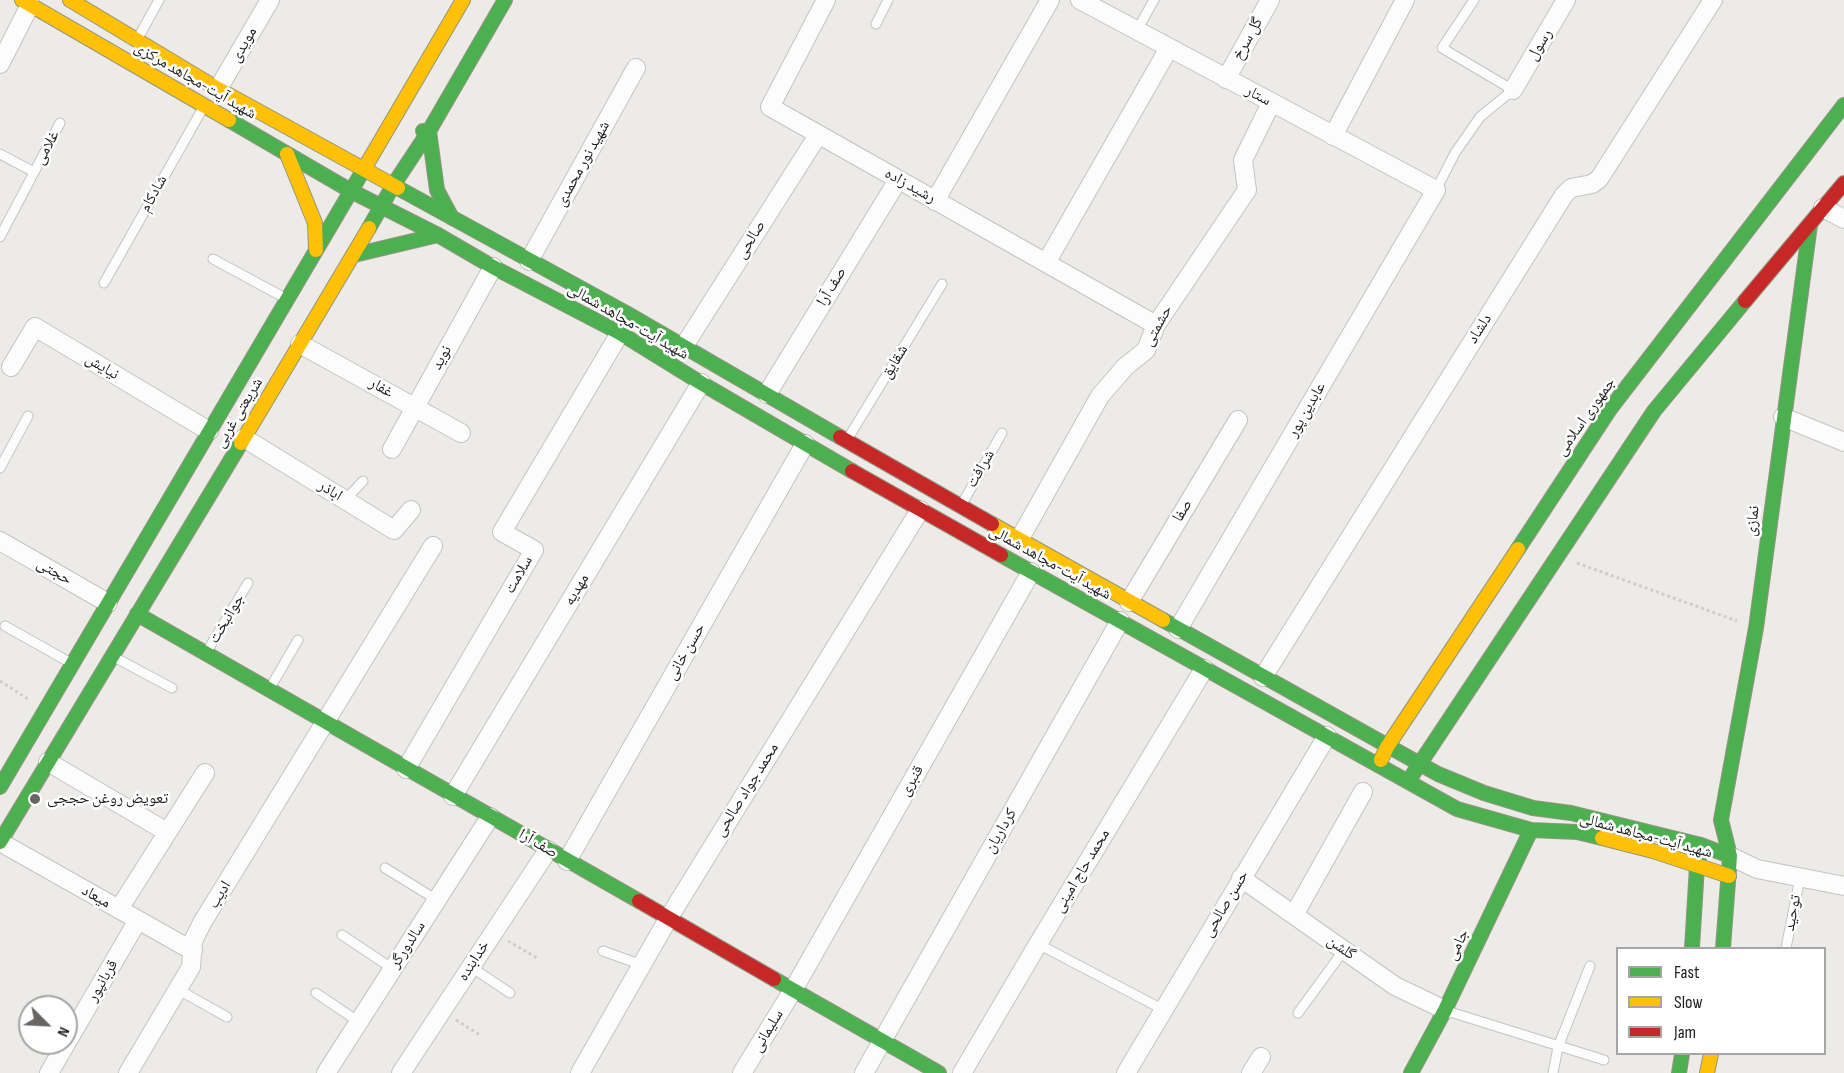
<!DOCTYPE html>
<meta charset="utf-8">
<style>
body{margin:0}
#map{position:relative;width:1844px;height:1073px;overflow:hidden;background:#edebe8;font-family:"Sofia Sans Condensed",sans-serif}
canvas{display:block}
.legend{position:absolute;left:1616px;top:947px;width:210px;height:108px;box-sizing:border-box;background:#fff;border:2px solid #a5a5a5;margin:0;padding:8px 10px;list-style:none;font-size:18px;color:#1f1f1f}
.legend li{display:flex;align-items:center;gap:12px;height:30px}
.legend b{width:30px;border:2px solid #a5a5a5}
.north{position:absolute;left:18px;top:995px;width:60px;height:60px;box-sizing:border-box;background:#fff;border:2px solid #a5a5a5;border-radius:50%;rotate:114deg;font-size:16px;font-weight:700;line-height:24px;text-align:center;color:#1f1f1f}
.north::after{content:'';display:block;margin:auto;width:21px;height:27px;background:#676665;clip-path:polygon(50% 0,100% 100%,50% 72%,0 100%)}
</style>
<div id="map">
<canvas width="1844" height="1073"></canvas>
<ul class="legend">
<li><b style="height:8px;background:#4caf50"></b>Fast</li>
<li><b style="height:8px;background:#ffc107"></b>Slow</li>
<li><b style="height:8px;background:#c62828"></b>Jam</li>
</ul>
<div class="north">N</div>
</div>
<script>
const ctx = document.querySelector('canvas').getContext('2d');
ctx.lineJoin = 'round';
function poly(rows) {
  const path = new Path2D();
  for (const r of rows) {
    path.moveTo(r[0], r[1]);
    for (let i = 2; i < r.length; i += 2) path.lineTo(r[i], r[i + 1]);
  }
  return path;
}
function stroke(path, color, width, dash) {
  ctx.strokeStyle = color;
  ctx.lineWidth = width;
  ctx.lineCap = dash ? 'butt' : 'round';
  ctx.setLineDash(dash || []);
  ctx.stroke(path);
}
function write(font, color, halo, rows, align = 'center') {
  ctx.font = font + ' "Sofia Sans Condensed","Noto Naskh Arabic",sans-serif';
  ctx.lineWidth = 5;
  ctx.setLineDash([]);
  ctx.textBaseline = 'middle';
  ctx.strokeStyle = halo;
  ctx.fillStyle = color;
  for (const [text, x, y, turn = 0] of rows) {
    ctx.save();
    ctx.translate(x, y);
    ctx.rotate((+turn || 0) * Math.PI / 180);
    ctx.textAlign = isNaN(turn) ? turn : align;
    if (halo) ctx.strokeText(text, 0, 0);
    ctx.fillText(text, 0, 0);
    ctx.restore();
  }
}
const path = poly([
 [1577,563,1737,621],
 [0,681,28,699],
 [508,941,537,958],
 [456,1020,480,1035]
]);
const lane = poly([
 [876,24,888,0],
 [1137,30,1154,0],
 [138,38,159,0],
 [0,154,34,172],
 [1436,190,1455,153,1480,117,1513,90,1442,48,1474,0],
 [0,237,60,123],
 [213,259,285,298],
 [104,283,203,108],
 [847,440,942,284],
 [0,468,28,416],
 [345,500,363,481],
 [962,504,1002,433],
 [5,626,71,663],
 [206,653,248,583],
 [114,657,172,688],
 [270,688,298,640],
 [385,868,437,900],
 [342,935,393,969],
 [1038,944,1164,1010],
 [1786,948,1800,878],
 [603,951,642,965],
 [471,967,510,993],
 [177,989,227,1017],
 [316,993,359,1022],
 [1447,1011,1604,1060],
 [1298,1013,1344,950],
 [1553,1073,1558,1047,1590,966]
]);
const street = poly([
 [826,0,770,107,1156,325],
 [1080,0,1436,190,1178,629],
 [0,64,30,5],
 [1226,79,1270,0],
 [218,89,270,0],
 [1513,90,1566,0],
 [1333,136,1405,0],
 [935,201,1050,0],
 [1823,208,1844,219],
 [529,261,636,68],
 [1046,263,1169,48],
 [300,344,461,433],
 [684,346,818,135],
 [11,367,35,327,209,431],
 [767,394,898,180],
 [1783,417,1844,442],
 [244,438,394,530,411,510],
 [392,449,493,267],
 [1019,540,1100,396,1125,367,1146,350,1156,325,1247,190,1243,160,1271,103],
 [0,541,108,603],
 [1129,602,1238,420],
 [1263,677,1564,195,1571,188,1592,184,1599,179,1713,0],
 [48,762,167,832],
 [406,769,534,550,502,532,620,333],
 [453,796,701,383],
 [0,842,193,951],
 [1730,856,1757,869,1844,886],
 [567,861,805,444],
 [1241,878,1395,986,1445,1010],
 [119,909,205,773],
 [1294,915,1363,792],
 [49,1073,138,920],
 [128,1073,191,967,193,941,202,923,433,546],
 [326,1073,490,817],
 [401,1073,548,850],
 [580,1073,668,919,920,510],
 [742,1073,793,990,1031,572],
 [864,1073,1120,621],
 [962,1073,1038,944,1204,669],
 [1126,1073,1327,736],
 [1251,1073,1261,1057]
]);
const fast = poly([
 [229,120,351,191,438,235,493,267,620,333,701,383,852,471],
 [423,131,429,131,437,190,452,218],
 [398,188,626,313,840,437],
 [369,228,394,184,429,131,505,0],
 [354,255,438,235],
 [1518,549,1610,409,1844,105],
 [1001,555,1457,809,1531,830,1577,832,1602,838],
 [137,614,639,901],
 [1163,620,1438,774,1484,793,1533,808,1571,813,1701,845,1730,856],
 [1411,777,1654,411,1745,301],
 [0,787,364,169],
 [0,842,241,443],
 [1692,948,1697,866,1701,849],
 [1723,948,1730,856,1721,820,1756,628,1810,225],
 [774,979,939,1073],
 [1411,1073,1445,1010,1531,830],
 [1679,1073,1682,1054]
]);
const slow = poly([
 [22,0,229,120],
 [70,0,218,89,398,188],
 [287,154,315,223,316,250],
 [364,169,463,0],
 [241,443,369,228],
 [992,524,1163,620],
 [1381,760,1387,747,1518,549],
 [1602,838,1653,851,1729,876],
 [1707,1073,1711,1054]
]);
const jam = poly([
 [1745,301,1844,183],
 [840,437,992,524],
 [852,471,1001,555],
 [639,901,774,979]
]);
const markers = [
 [35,799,6,"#676665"]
];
const streetNames = [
 ["گل سرخ",1248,39,-61],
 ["مویدی",244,45,-60],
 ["رسول",1540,45,-59],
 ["شهید آیت-مجاهد مرکزی",195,81,30],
 ["ستار",1258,96,28],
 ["غلامی",47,148,-62],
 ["شهید نور محمدی",583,164,-61],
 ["رشید زاده",910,186,29],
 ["شادکام",154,194,-61],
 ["صالحی",751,240,-58],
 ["صف آرا",832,287,-59],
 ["شهید آیت-مجاهد شمالی",628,322,30],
 ["حشمتی",1158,326,-61],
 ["دلشاد",1480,329,-58],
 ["نوید",442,358,-61],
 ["شقایق",895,362,-59],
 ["نیایش",102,367,31],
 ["غفار",381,388,29],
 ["عابدین پور",1307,410,-60],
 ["شریعتی غربی",239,413,-59],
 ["جمهوری اسلامی",1586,417,-55],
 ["شرافت",981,469,-60],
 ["اباذر",330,491,32],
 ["صفا",1183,511,-59],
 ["نمازی",1753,521,-83],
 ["شهید آیت-مجاهد شمالی",1050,563,29],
 ["حجتی",54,572,30],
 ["سلامت",519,575,-60],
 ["مهدیه",577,590,-59],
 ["جوانبخت",227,619,-59],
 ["حسن خانی",686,652,-60],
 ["قنبری",912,781,-60],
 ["محمد جواد صالحی",747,790,-58],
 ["کرداریان",1001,831,-60],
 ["شهید آیت-مجاهد شمالی",1646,836,15],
 ["صف آرا",538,844,30],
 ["محمد حاج امینی",1082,871,-59],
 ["ادیب",220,895,-58],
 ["میعاد",96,897,30],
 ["حسن صالحی",1226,904,-59],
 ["توحید",1793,913,-79],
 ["سالدورگر",408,945,-57],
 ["جامی",1458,945,-64],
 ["گلشن",1341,948,35],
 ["خدابنده",474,961,-57],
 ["قربانپور",103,981,-60],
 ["سلیمانی",768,1031,-59]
];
const poiNames = [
 ["تعویض روغن حججی",47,799]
];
stroke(lane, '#c4c3c2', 11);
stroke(street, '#c4c3c2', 20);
stroke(fast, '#949581', 16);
stroke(slow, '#949581', 16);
stroke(jam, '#949581', 16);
stroke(path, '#d6cac8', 3, [3, 3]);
stroke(lane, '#fcfcfc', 9);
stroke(street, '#fcfcfc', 18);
stroke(fast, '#4caf50', 14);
stroke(slow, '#ffc107', 14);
stroke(jam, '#c62828', 14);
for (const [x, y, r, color] of markers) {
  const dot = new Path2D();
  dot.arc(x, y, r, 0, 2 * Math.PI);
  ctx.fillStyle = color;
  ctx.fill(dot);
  stroke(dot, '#fff', 2);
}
write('16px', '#1f1f1f', '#fff', streetNames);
write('16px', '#1f1f1f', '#fff', poiNames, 'left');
</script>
